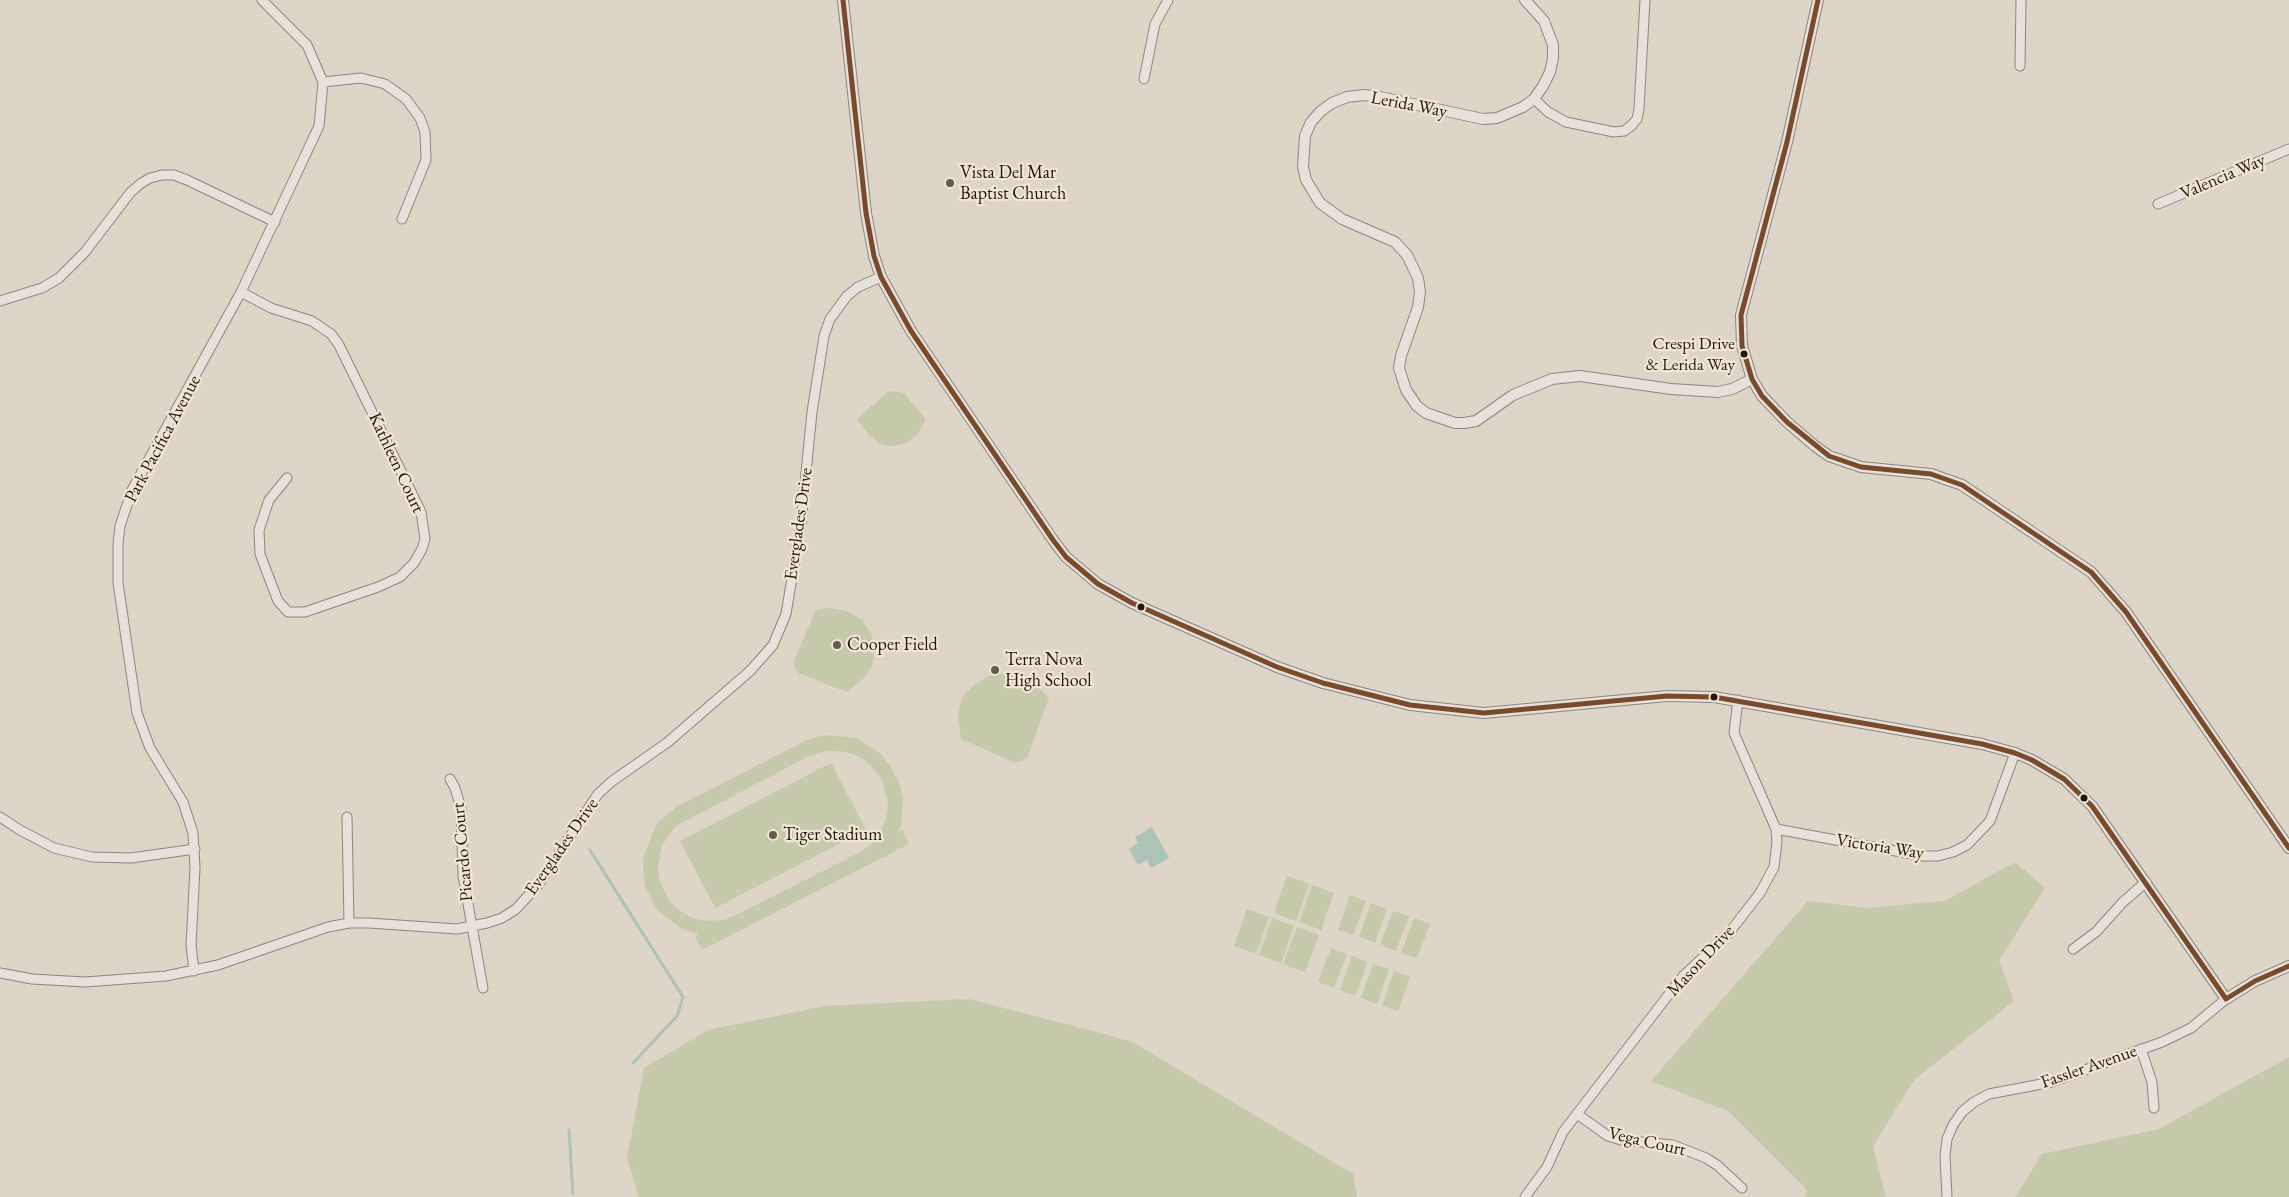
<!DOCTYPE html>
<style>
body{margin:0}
canvas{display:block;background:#ddd5c8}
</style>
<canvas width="2289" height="1197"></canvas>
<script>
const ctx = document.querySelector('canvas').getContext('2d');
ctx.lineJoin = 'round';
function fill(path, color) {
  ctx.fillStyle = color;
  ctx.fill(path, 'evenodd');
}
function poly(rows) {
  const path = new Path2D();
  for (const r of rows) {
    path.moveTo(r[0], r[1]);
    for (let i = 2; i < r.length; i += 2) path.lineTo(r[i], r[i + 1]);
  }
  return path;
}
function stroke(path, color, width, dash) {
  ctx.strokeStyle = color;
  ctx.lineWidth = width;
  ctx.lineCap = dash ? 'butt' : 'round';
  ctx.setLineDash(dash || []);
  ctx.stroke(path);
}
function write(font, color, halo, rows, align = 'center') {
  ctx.font = font + ' "EB Garamond",serif';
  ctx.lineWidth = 4.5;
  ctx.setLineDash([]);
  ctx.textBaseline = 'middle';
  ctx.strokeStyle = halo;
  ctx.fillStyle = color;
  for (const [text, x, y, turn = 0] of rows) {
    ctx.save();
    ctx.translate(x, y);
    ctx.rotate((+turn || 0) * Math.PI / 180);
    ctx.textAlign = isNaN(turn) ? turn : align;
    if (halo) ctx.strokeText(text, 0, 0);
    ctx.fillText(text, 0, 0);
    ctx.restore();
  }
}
const green = poly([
 [889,391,904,393,926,419,917,435,907,443,893,446,880,444,868,434,857,419],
 [830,608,847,611,862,620,872,635,874,655,872,666,864,678,847,692,798,673,793,663,816,610],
 [1005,673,1018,675,1034,682,1049,698,1027,758,1015,763,961,739,958,719,960,704,964,694,975,684,992,674],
 [827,735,856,738,880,753,890,765,900,785,903,799,901,825,897,832,902,830,909,844,702,950,695,937,698,934,682,929,657,910,645,886,643,869,644,855,657,823,676,807,807,740],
 [827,751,840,751,853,754,866,761,882,779,888,804,886,818,881,832,871,844,859,853,734,916,722,920,707,921,693,918,680,911,670,902,659,879,658,867,662,845,676,826,809,756],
 [831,763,866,830,715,908,680,841],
 [2015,862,2045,888,1999,961,2014,1001,1914,1080,1873,1146,1886,1197,1805,1197,1807,1190,1728,1111,1651,1081,1808,901,1867,908,1945,901],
 [1287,876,1309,884,1296,921,1274,913],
 [1312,885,1334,893,1321,930,1299,922],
 [1350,895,1366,901,1353,935,1338,930],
 [1371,903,1387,909,1375,943,1359,937],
 [1247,909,1269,917,1256,954,1234,946],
 [1393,911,1409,916,1396,951,1380,945],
 [1272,918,1294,926,1281,963,1259,955],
 [1414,918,1430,924,1417,958,1401,953],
 [1297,927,1319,935,1305,972,1283,964],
 [1331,948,1347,954,1334,988,1318,982],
 [1352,956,1368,962,1355,996,1340,990],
 [1373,964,1389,969,1377,1004,1361,998],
 [1394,971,1410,977,1398,1011,1382,1006],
 [969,999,1131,1041,1353,1174,1357,1197,639,1197,627,1158,644,1068,708,1030,825,1006],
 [2289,1057,2289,1197,2015,1197,2042,1154,2159,1129]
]);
const water = poly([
 [1152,827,1169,858,1151,868,1147,860,1138,865,1129,849,1138,843,1135,837]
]);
const stream = poly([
 [590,850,683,997,677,1016,633,1063],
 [569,1130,573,1194]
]);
const minor = poly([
 [2020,66,2021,0],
 [1144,79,1155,24,1168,0],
 [323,82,361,78,385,84,406,99,420,118,425,132,426,160,402,219],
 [1534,99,1548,112,1566,122,1614,132,1624,131,1631,126,1637,119,1639,109,1645,0],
 [2158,204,2289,149],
 [241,292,271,308,312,321,331,334,339,345,421,512,425,539,422,549,414,563,400,577,378,587,305,612,288,612,278,601,268,575,260,554,259,530,269,500,287,478],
 [0,301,42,288,59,278,85,252,130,193,140,184,150,178,162,175,174,175,187,180,275,222],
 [450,779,455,788,461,808,463,876,483,988],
 [0,817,20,830,54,848,92,857,131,858,195,849],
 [347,817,349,923],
 [1776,829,1923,856,1938,856,1953,852,1967,845,1990,821,2015,753],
 [2073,949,2096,932,2123,902,2146,882],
 [194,971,191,945,195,868,193,833,183,802,150,748,137,713,118,583,118,544,120,526,132,490,241,292,319,126,323,82,307,45,262,0],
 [0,973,32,979,85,982,166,976,218,965,328,927,349,923,369,923,457,929,487,923,502,918,516,909,538,885,598,794,611,782,668,742,750,671,773,645,786,614,801,523,812,412,824,336,830,319,847,296,858,287,881,277],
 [2141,1049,2152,1082,2154,1108],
 [1577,1114,1608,1136,1621,1140,1673,1145,1706,1158,1717,1165,1742,1188],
 [1525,1197,1547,1167,1563,1132,1683,976,1729,933,1760,893,1774,867,1777,842,1776,829,1734,733,1738,700],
 [1947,1197,1945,1156,1947,1139,1953,1125,1962,1112,1974,1102,1989,1094,2052,1082,2162,1042,2191,1028,2226,999]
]);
const tertiary = poly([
 [843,0,866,213,874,256,881,277,911,331,1053,540,1066,557,1098,584,1132,603,1277,667,1323,683,1410,705,1484,713,1667,696,1714,697,1982,744,2015,753,2032,760,2064,779,2092,806,2226,999,2255,981,2289,966],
 [1525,0,1544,21,1553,45,1553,58,1550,72,1543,86,1534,99,1523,107,1497,118,1483,119,1380,97,1364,95,1347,97,1332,103,1321,111,1311,122,1305,136,1303,167,1306,180,1320,203,1342,219,1395,242,1407,255,1418,278,1420,292,1418,307,1401,356,1399,368,1406,390,1417,406,1426,413,1455,423,1464,423,1476,421,1513,395,1552,379,1580,376,1671,389,1718,392,1732,389,1752,379],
 [1818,0,1787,142,1741,315,1742,346,1752,379,1762,396,1787,422,1815,446,1829,456,1861,467,1931,474,1962,485,2091,572,2126,612,2289,848]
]);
const bus1 = poly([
 [843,0,866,213,874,256,881,277,911,331,1053,540,1066,557,1098,584,1132,603,1277,667,1323,683,1410,705,1484,713,1667,696,1714,697,1982,744,2015,753,2032,760,2064,779,2092,806,2226,999,2255,981,2289,966],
 [1818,0,1787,142,1741,315,1742,346,1752,379,1762,396,1787,422,1829,456,1861,467,1931,474,1962,485,2091,572,2126,612,2289,848]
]);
const markers = [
 [950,183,5,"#655a4d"],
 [1744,354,4.5,"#24170b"],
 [1141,607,4.5,"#24170b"],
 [837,645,5,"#655a4d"],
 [995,670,5,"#655a4d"],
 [1714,697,4.5,"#24170b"],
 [2084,798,4.5,"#24170b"],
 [773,835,5,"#655a4d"]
];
const busNames = [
 ["Crespi Drive",1735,344],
 ["& Lerida Way",1735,365]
];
const streetNames = [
 ["Lerida Way",1409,105,11],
 ["Valencia Way",2223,177,-23],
 ["Park Pacifica Avenue",163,439,-62],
 ["Kathleen Court",396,463,65],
 ["Everglades Drive",799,524,-82],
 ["Everglades Drive",562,847,-55],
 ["Victoria Way",1880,847,9],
 ["Picardo Court",463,852,-95],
 ["Mason Drive",1701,961,-47],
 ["Fassler Avenue",2089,1067,-19],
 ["Vega Court",1647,1142,13]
];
const poiNames = [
 ["Vista Del Mar",960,173],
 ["Baptist Church",960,194],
 ["Cooper Field",847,645],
 ["Terra Nova",1005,660],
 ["High School",1005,681],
 ["Tiger Stadium",783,835]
];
fill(green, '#c6c9aa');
fill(water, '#acc3b5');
stroke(stream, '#acc3b5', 3);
stroke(minor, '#8d867e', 11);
stroke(tertiary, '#8d867e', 12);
stroke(minor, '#e6e1da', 9);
stroke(tertiary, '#e6e1da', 10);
stroke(bus1, '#7a4b2a', 5);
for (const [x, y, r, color] of markers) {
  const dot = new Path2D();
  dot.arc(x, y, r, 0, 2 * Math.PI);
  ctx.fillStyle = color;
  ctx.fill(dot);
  stroke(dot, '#efe6d5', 2);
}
write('17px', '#24170b', '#efe6d5', busNames, 'right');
write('18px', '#24170b', '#efe6d5', streetNames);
write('18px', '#24170b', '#efe6d5', poiNames, 'left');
</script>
